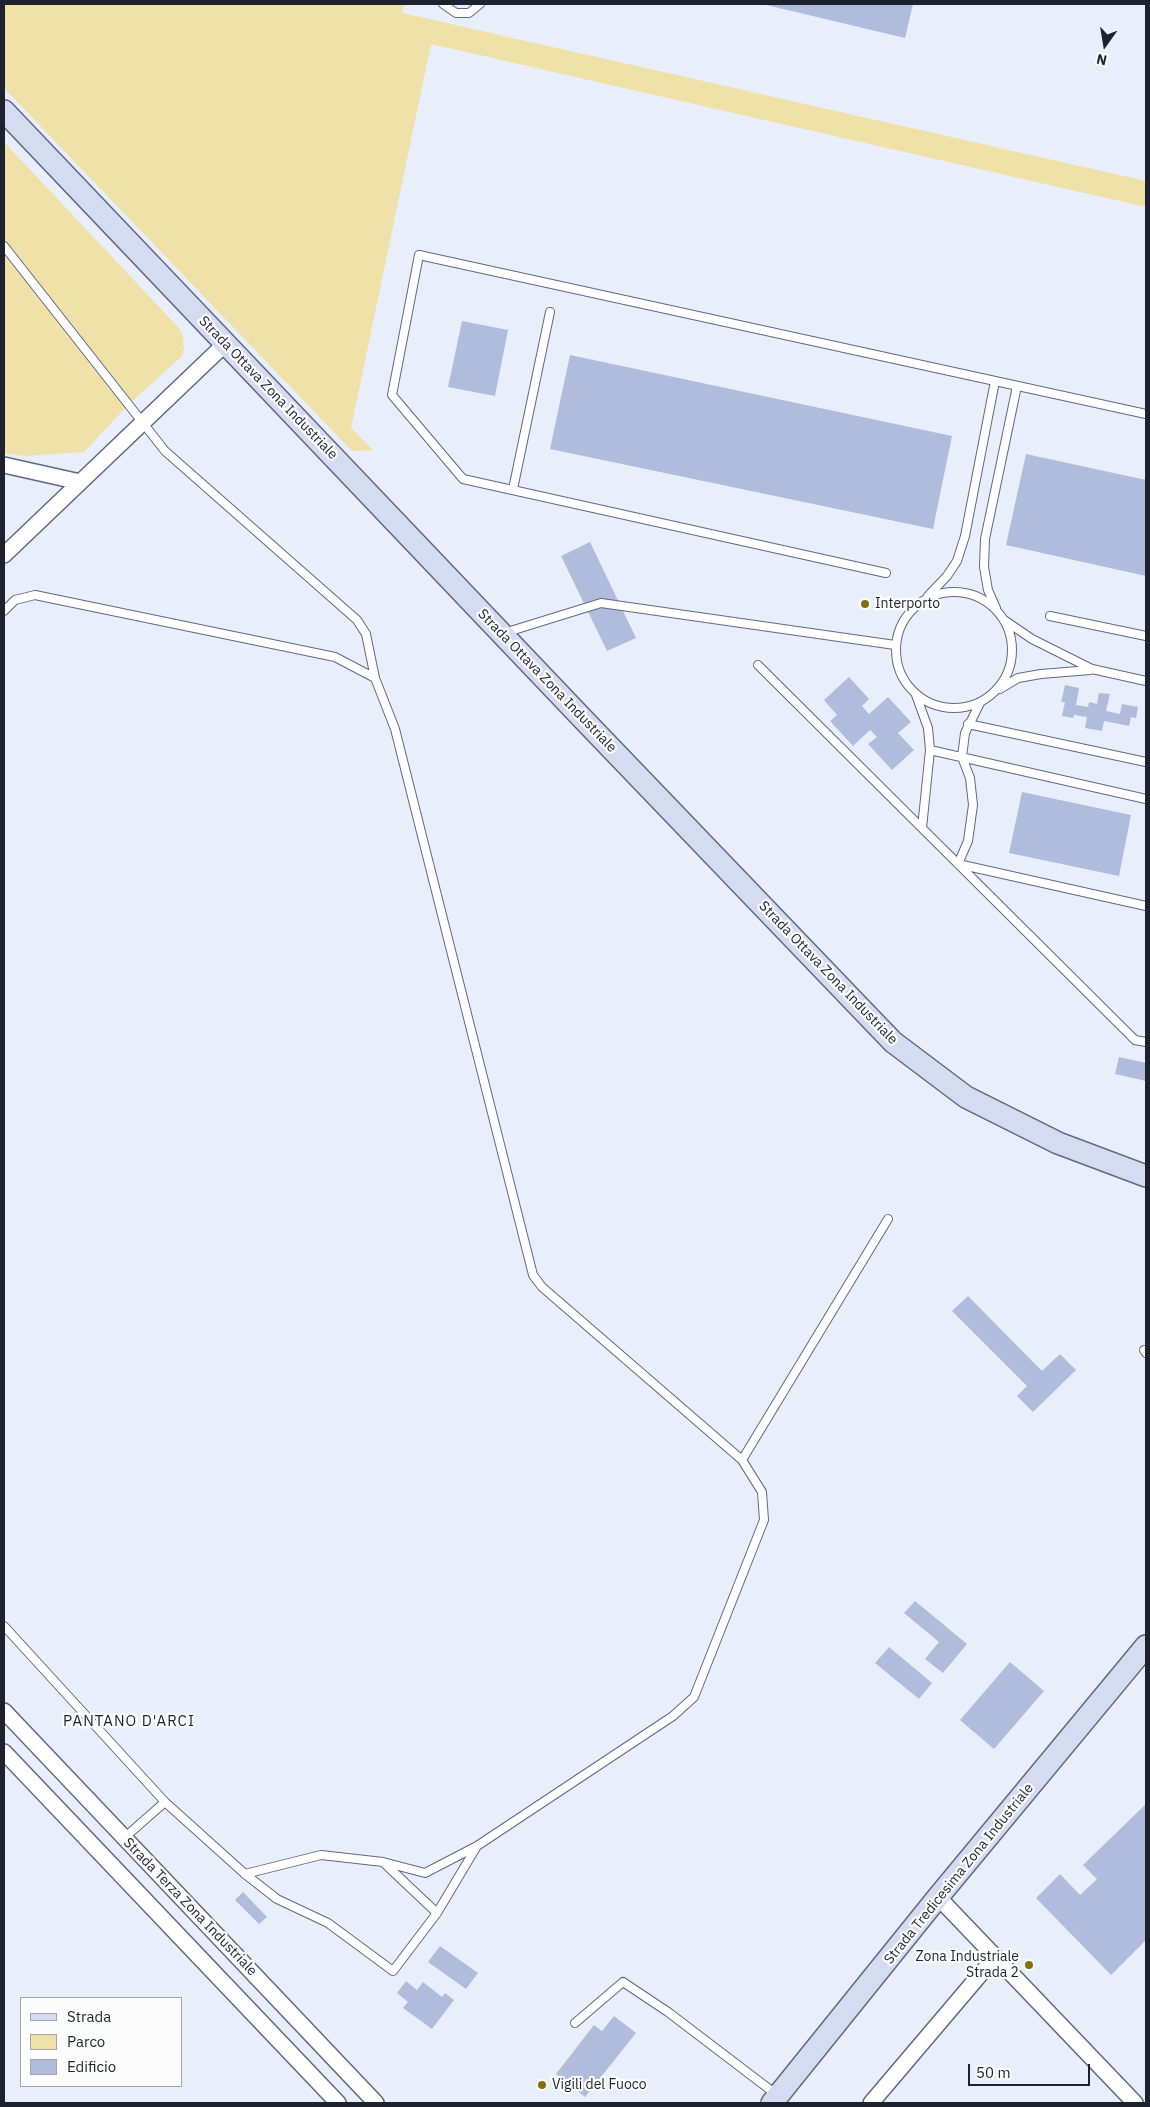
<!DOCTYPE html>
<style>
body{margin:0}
#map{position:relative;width:1150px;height:2107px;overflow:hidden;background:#e9eefb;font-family:"IBM Plex Sans",sans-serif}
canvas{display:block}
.frame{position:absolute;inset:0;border:5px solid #1d222e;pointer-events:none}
.legend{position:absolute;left:20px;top:1997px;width:162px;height:90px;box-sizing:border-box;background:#fcfcfc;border:1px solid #a3a5aa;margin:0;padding:6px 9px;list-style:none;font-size:15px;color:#1d222e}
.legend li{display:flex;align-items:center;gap:10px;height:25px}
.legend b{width:25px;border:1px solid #a3a5aa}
.north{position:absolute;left:1080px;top:20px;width:50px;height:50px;-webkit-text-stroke:4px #fcfcfc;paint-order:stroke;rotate:193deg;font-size:14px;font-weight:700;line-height:20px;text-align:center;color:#1d222e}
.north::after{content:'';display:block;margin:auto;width:18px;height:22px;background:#1d222e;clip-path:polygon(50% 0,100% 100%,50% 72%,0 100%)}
.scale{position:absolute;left:968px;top:2064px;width:122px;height:22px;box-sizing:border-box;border:2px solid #1d222e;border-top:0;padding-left:6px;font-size:15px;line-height:18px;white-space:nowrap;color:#1d222e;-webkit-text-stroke:4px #fcfcfc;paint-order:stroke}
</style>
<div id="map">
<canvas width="1150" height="2107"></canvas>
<div class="frame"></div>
<ul class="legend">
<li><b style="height:6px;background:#d5dcf1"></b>Strada</li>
<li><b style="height:14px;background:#efe1a8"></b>Parco</li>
<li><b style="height:14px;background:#b0bcdc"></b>Edificio</li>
</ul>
<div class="north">N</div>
<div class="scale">50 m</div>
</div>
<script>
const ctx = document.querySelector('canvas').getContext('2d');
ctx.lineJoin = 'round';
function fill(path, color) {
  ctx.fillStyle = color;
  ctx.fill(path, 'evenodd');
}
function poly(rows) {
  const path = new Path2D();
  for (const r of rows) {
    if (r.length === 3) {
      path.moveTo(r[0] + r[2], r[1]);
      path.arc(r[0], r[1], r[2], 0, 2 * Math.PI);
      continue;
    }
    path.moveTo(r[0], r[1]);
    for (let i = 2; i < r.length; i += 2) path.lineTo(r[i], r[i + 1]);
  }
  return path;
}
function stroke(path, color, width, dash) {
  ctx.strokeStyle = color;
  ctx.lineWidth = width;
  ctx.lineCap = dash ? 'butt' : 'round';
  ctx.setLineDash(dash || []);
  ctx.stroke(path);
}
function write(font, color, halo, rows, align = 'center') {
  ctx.font = font + ' "IBM Plex Sans",sans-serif';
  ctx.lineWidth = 4.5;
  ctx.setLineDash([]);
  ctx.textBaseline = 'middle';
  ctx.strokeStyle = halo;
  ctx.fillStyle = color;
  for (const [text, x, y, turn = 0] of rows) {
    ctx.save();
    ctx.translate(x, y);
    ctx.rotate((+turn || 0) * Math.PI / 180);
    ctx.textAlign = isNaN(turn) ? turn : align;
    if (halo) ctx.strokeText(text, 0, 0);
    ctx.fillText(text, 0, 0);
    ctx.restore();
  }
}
const green = poly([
 [4,4,404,4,402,13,1146,181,1146,207,431,44,351,428,373,450,352,451,4,88],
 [4,142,178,327,182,333,184,349,182,356,128,405,84,452,24,456,4,453]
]);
const building = poly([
 [762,4,913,4,905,38],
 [462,321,508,330,495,396,448,387],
 [570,355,952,436,933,529,550,449],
 [1026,454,1146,480,1146,576,1006,545],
 [590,542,636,638,607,651,561,556],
 [849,677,869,699,862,706,869,714,888,697,911,722,898,733,914,750,892,770,868,744,877,737,870,730,853,746,830,721,837,715,824,700],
 [1065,685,1079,688,1076,705,1088,707,1089,702,1097,704,1099,693,1110,694,1106,711,1120,714,1122,704,1138,707,1136,718,1131,717,1129,726,1104,721,1102,731,1085,728,1087,717,1074,715,1073,718,1062,716,1065,702,1061,702],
 [1022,792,1131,815,1119,876,1009,853],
 [1119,1057,1146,1063,1146,1081,1115,1074],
 [968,1296,1042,1371,1060,1354,1076,1370,1033,1412,1017,1396,1027,1386,952,1311],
 [915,1601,967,1644,943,1673,925,1659,939,1642,904,1613],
 [889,1647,932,1683,919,1699,875,1663],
 [1010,1662,1044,1691,994,1749,960,1720],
 [1146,1804,1146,1940,1111,1975,1036,1898,1060,1874,1080,1895,1097,1879,1083,1865],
 [243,1892,267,1917,259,1924,235,1900],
 [440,1946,478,1973,466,1989,428,1962],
 [406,1981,417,1990,423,1982,442,1997,445,1993,454,2000,432,2029,403,2008,408,2002,397,1993],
 [614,2016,636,2033,585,2097,556,2074,594,2025,602,2031]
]);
const lane = poly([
 [443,4,456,13,469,13,480,4],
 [4,246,165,451,357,620,366,634,375,678,335,657,35,595,15,600,4,611],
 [513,489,550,312],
 [886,573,463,479,392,395,419,255,1146,414],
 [954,650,58],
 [928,596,947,576,957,561,965,536,995,381],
 [996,608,988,590,984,567,985,539,1017,386],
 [1050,616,1146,636],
 [1004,620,1032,639,1092,669,1146,681],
 [504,633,601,603,895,645],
 [758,665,1135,1040,1146,1042],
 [375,678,395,729,533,1275,542,1287,742,1460,762,1492,764,1520,694,1697,673,1716,477,1846,425,1873,383,1862],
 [1000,689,1018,678,1041,674,1090,670],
 [916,695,928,728,930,750,922,828],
 [968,724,1146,762],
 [930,750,1146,799],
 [958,864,1146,906],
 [958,864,968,841,973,805,970,778,962,757,965,733,980,703],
 [1144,1350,1146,1353],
 [742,1460,888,1219],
 [4,1626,165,1802,245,1874,277,1899,328,1923,393,1971,437,1913,383,1862,321,1855,245,1874],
 [124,1838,165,1802],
 [437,1913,477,1846],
 [575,2023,623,1982,668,2012,777,2095]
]);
const street = poly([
 [4,465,80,482],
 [4,555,225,344],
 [4,1711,376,2103],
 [4,1752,338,2103],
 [938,1897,1135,2103],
 [871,2103,995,1957]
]);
const secondary = poly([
 [4,111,582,718,893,1042,966,1097,1058,1143,1146,1176],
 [772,2103,938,1897,1146,1646]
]);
const markers = [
 [865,604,5,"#826f0d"],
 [1029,1965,5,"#826f0d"],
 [542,2085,5,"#826f0d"]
];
const streetNames = [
 ["Strada Ottava Zona Industriale",268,388,46],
 ["Strada Ottava Zona Industriale",547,681,46],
 ["Strada Ottava Zona Industriale",828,973,46],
 ["Strada Tredicesima Zona Industriale",959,1874,-51],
 ["Strada Terza Zona Industriale",190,1907,46]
];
const poiNames = [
 ["Interporto",875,604],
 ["Zona Industriale",1019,1957,"right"],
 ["Strada 2",1019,1973,"right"],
 ["Vigili del Fuoco",552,2085]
];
const neighbourhoodNames = [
 ["PANTANO D'ARCI",129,1722]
];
fill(green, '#efe1a8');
fill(building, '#b0bcdc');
stroke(lane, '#5e6985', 10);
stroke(street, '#5e6985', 18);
stroke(secondary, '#5e6985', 24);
stroke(lane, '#fff', 8);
stroke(street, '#fff', 15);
stroke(secondary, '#d5dcf1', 21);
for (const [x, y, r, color] of markers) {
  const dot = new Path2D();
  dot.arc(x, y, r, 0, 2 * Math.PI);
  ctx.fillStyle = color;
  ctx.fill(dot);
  stroke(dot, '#fcfcfc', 2);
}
write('14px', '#1d222e', '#fcfcfc', streetNames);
write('14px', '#1d222e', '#fcfcfc', poiNames, 'left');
ctx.letterSpacing = '1px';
write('15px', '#1d222e', '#fcfcfc', neighbourhoodNames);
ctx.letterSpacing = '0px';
</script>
